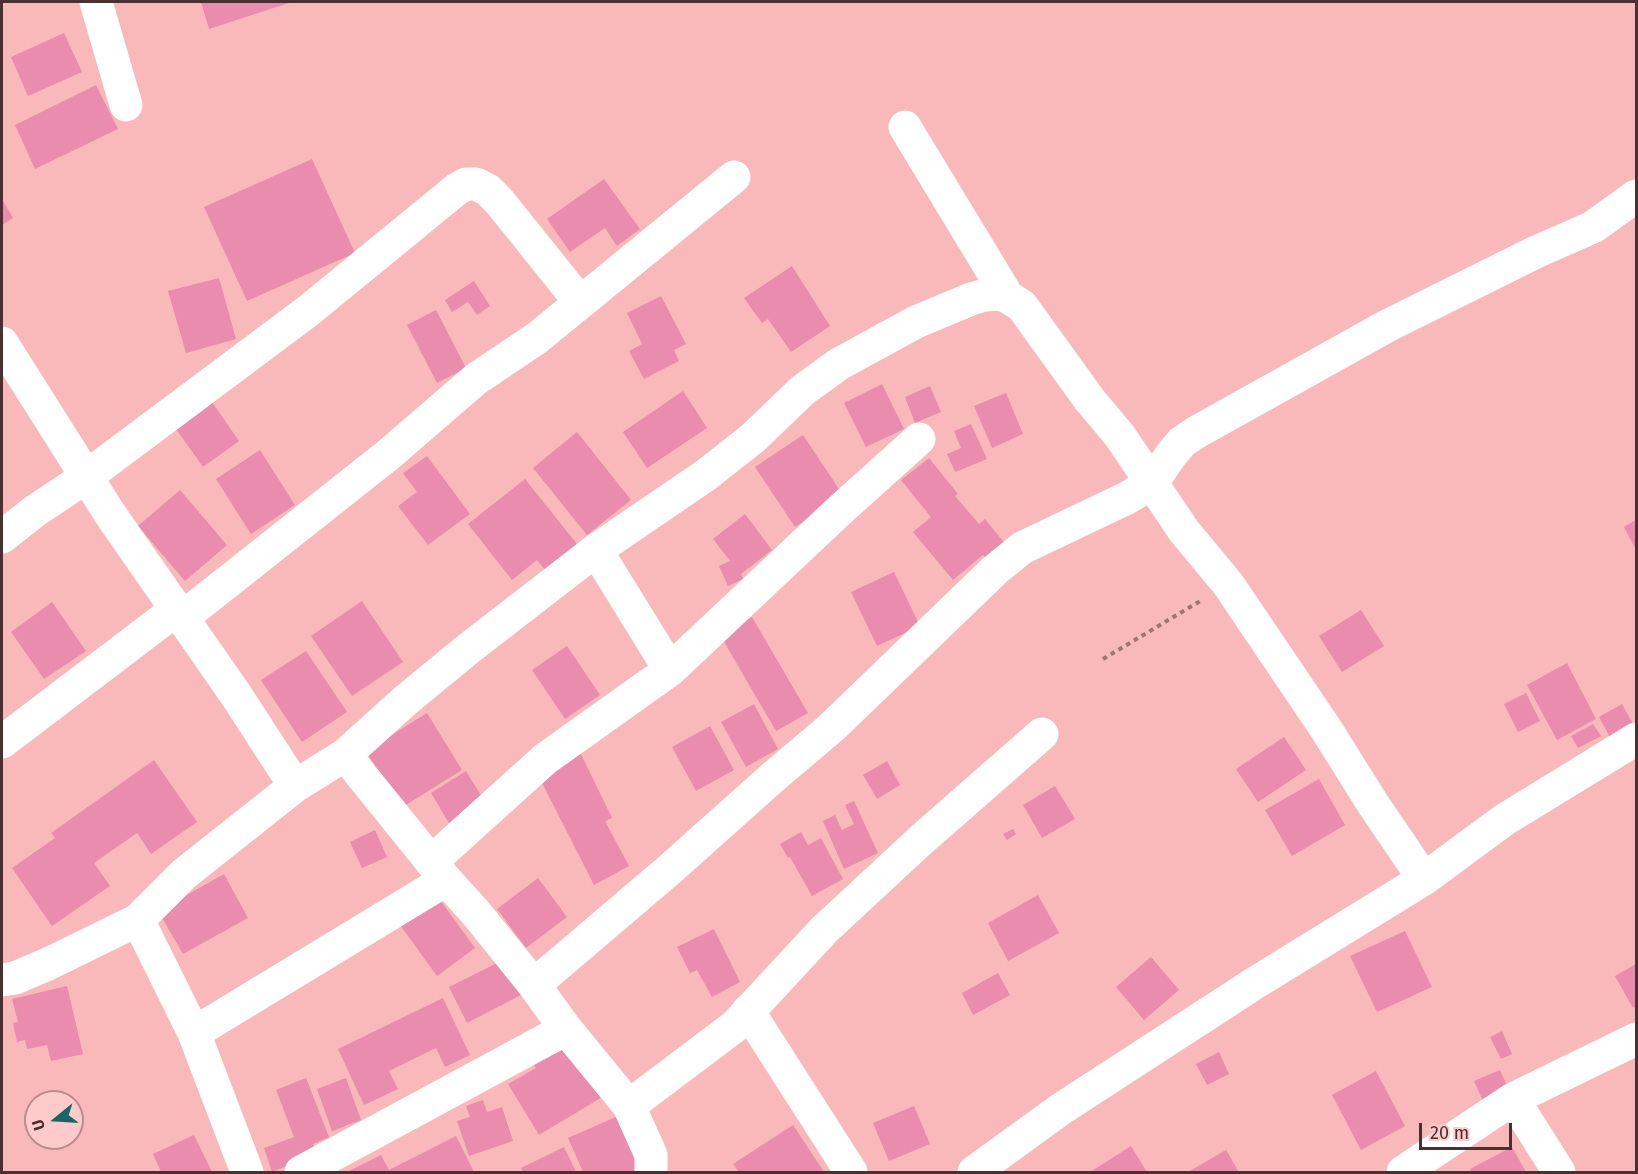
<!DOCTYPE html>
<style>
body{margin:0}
#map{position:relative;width:1638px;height:1174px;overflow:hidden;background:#f9b9ba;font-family:"Fira Sans",sans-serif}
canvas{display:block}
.frame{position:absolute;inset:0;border:3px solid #493031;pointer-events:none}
.north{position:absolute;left:24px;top:1090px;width:60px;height:60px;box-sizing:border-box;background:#fecaca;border:2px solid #b68c8d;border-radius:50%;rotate:252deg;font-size:16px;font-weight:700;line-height:24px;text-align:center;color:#493031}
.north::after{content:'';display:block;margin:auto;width:21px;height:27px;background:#186668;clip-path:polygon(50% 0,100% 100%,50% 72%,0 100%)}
.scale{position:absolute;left:1419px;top:1123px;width:93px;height:27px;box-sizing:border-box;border:3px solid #493031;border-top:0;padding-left:8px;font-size:18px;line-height:21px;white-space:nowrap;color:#493031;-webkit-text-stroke:4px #fecaca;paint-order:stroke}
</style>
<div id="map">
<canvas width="1638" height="1174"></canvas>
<div class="frame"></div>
<div class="north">U</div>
<div class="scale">20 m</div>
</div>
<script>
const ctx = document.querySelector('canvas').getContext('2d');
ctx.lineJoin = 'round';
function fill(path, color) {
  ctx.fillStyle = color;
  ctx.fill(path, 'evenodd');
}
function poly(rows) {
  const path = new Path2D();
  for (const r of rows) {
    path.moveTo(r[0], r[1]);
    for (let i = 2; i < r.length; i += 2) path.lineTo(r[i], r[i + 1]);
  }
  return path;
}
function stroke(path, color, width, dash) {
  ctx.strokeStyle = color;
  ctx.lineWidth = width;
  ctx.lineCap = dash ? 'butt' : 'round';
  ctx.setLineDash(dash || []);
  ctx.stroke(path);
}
const building = poly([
 [201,2,292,2,209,29],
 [64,33,82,72,28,96,11,57],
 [96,85,118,129,35,169,15,125],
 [312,159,355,253,247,301,204,207],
 [604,179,640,229,617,246,605,228,570,252,547,219],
 [2,199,13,218,2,225],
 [792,266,830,326,791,352,768,319,762,323,744,298],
 [219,278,236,339,186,353,168,291],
 [474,281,490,306,477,315,468,302,452,312,445,300],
 [661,296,686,344,674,350,679,361,644,379,629,351,642,344,627,313],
 [436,310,466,368,437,383,407,325],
 [882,384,904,429,866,447,844,403],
 [930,386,941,412,915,423,905,397],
 [683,391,707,428,647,468,623,432],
 [1006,393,1023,434,992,448,974,406],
 [212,402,239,441,203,467,176,429],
 [971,424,987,459,955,472,947,454,961,448,954,431],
 [577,432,631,500,587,535,533,468],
 [803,435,843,495,795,527,755,467],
 [260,450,295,505,251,534,216,479],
 [427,456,470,514,428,545,398,506,417,492,403,473],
 [929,458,958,494,955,496,979,524,985,519,1007,546,988,562,983,555,953,580,913,532,931,517,901,480],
 [525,479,577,544,545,570,537,560,512,580,468,524],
 [180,490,227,545,185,581,138,526],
 [745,514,772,550,741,574,743,579,728,586,719,566,730,561,713,539],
 [1636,520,1636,550,1624,527],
 [894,572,920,626,877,646,851,592],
 [362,601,403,662,352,696,311,636],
 [52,602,86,651,44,679,11,632],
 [1361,610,1384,646,1342,672,1319,636],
 [752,617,808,713,776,731,720,635],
 [567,646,600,695,565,719,532,670],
 [306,651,347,712,302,742,261,680],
 [1567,663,1596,719,1557,740,1527,685],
 [1526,693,1540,721,1518,732,1504,704],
 [754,704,778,749,746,767,721,722],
 [1622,704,1634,726,1611,739,1599,717],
 [427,713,462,770,401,808,366,751],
 [1593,724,1601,736,1578,748,1571,736],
 [710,726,734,770,696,791,672,747],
 [1284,737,1306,770,1258,802,1236,769],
 [579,750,612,818,605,821,629,866,594,885,536,771],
 [154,760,197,822,151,854,137,833,94,863,110,886,52,926,12,868,55,838,51,833],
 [887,761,900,785,877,799,863,775],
 [466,771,488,807,452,828,431,793],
 [1319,779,1345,825,1292,856,1265,810],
 [1055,786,1075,819,1042,838,1023,805],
 [854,801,878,853,844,869,823,821,835,815,842,830,854,824,845,805],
 [1013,829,1016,834,1007,840,1003,834],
 [375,830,387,857,362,868,350,842],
 [801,832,808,845,821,838,843,879,812,896,790,857,788,858,780,844],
 [224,874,248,918,183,954,158,911],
 [538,878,567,917,526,948,497,909],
 [1038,895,1059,933,1008,961,988,923],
 [438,897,475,948,437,976,400,925],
 [714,929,740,982,712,997,697,970,690,973,677,947],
 [1405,931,1432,987,1377,1012,1350,956],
 [1151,957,1179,990,1144,1020,1116,987],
 [505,959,523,994,467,1023,449,987],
 [1636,964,1636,1006,1633,1008,1615,976],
 [998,973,1010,995,973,1015,962,993],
 [67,986,83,1054,51,1061,47,1045,27,1049,25,1040,17,1042,13,1023,18,1022,12,999],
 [443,998,470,1055,445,1067,436,1048,389,1071,398,1089,364,1105,338,1049],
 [1502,1031,1512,1054,1501,1059,1490,1037],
 [567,1035,604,1096,539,1135,508,1084,536,1068,530,1058],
 [1219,1052,1229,1074,1207,1085,1196,1064],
 [1500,1070,1509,1090,1483,1101,1474,1081],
 [1376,1071,1405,1126,1361,1150,1332,1095],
 [306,1078,329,1137,313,1144,317,1154,272,1172,264,1148,294,1137,276,1090],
 [346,1078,361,1120,332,1131,317,1089],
 [483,1100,487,1112,502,1107,513,1141,469,1156,457,1121,470,1117,466,1106],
 [914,1106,930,1144,889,1161,873,1123],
 [618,1116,641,1171,638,1172,583,1172,568,1138],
 [793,1125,824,1172,739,1172,733,1164],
 [194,1135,212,1172,161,1172,153,1154],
 [456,1136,474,1172,347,1172,381,1155,389,1170],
 [1131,1146,1147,1172,1090,1172],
 [564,1147,576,1172,523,1172,521,1168],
 [1512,1147,1526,1172,1472,1172,1470,1169],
 [1226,1150,1239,1172,1188,1172]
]);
const path = poly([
 [1103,659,1202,600]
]);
const minor = poly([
 [96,2,126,105],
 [905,127,1008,297],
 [2,343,110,514,236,695,295,786],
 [2,537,35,511,86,477,308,311,457,189,466,184,476,184,488,190,499,201,580,302],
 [596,550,670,670],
 [182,618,388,455,476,379,537,338,734,177],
 [2,742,177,609],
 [345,755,446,880,476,913,534,985,669,870,772,778,831,728,995,570,1022,548,1127,498,1152,483,1171,455,1182,442,1195,433,1387,326,1536,252,1593,227,1636,196],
 [431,862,545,759,670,670,839,511,919,439],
 [138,920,184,874,295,786,345,755,406,700,468,649,596,550,706,475,753,438,803,390,839,364,916,322,971,299,985,295,998,294,1008,297,1022,306,1089,399,1120,436,1184,531,1228,584,1326,729,1373,804,1424,879],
 [2,980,15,978,48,964,138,920,194,1033,247,1172],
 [534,985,566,1029,629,1106,651,1155,651,1172],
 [748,1011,851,1172],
 [194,1033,446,880],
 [1513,1099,1559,1172],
 [629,1106,735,1026,824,930,921,840,1042,734],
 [301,1172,566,1029],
 [974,1172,1061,1109,1255,983,1424,879,1504,820,1636,739],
 [1403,1172,1513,1099,1636,1039]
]);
fill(building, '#e98cad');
stroke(path, '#a07475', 4, [4.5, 4.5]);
stroke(minor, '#fff', 33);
</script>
